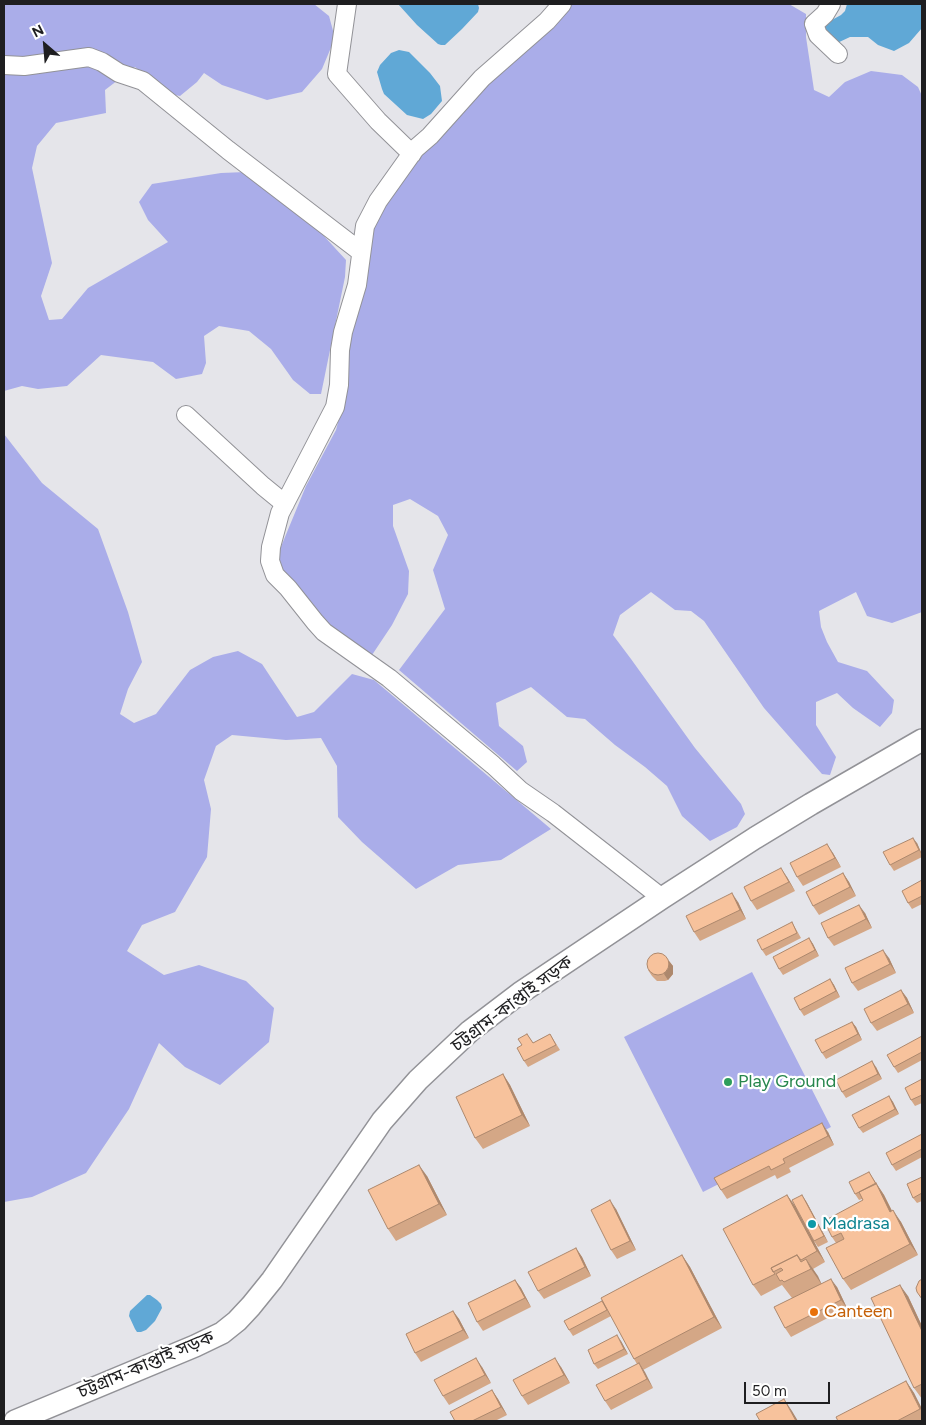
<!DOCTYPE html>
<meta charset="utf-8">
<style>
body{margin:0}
#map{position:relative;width:926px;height:1425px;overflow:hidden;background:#e5e5ea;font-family:Figtree,sans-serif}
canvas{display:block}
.frame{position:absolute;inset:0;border:5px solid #1e1e20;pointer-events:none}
.north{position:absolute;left:20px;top:20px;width:50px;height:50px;-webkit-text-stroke:4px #fff;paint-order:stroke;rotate:333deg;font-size:14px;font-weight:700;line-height:20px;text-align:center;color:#1e1e20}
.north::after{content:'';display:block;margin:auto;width:18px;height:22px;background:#1e1e20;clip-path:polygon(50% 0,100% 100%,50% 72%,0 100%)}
.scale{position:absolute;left:744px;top:1382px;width:86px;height:22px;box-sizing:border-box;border:2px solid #1e1e20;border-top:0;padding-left:6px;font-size:15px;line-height:18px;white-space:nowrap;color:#1e1e20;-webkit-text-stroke:4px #fff;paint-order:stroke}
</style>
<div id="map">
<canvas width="926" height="1425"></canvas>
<div class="frame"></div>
<div class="north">N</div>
<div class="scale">50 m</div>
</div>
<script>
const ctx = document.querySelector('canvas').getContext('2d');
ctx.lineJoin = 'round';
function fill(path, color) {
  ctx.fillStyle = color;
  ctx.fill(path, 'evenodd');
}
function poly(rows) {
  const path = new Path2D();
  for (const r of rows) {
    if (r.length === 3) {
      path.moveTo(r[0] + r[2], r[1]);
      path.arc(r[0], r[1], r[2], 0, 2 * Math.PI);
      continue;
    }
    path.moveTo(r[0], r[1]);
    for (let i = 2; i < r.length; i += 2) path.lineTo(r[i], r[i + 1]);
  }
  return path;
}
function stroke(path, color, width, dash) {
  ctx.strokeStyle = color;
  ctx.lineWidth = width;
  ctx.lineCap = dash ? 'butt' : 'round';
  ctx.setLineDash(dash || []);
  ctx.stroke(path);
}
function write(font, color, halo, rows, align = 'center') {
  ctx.font = font + ' Figtree,"Noto Sans Bengali",sans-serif';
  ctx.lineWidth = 4.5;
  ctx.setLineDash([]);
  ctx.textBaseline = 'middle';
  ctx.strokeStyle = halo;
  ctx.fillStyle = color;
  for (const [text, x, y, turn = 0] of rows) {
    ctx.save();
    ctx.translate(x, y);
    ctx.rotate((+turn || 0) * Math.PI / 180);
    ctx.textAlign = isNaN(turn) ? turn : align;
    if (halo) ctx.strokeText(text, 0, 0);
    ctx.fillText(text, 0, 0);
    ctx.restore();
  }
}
const green = poly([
 [4,4,314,4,329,16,335,38,322,69,302,92,267,100,222,85,204,73,197,82,180,96,165,93,135,67,105,90,106,113,56,123,37,146,32,168,52,263,41,296,49,320,62,319,88,288,168,242,148,220,139,202,152,184,221,173,246,172,312,223,346,260,345,277,321,394,310,394,293,380,271,349,249,331,219,326,204,336,206,363,202,374,176,379,153,362,101,355,67,386,38,389,22,386,4,391],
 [568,4,789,4,806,14,806,37,814,90,829,97,845,82,871,71,902,75,918,87,922,96,922,612,892,623,867,616,856,592,819,611,821,627,827,642,838,662,867,671,894,700,892,713,880,727,853,708,837,693,816,702,816,725,836,757,830,775,822,774,764,708,704,621,691,611,675,610,651,592,620,615,613,635,631,659,695,748,741,804,745,814,737,827,710,841,682,816,667,786,645,767,615,745,585,719,567,717,531,687,496,703,499,726,523,746,527,762,517,771,399,670,445,609,433,570,448,535,438,516,410,499,393,505,393,526,409,571,408,594,392,625,370,658,329,630,284,576,278,554,306,486,336,430,347,389,350,334,374,224,420,150],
 [4,434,42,483,98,529,128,612,142,662,128,689,120,714,134,723,156,714,190,670,213,657,238,651,262,664,297,717,314,712,352,674,374,680,551,829,501,860,458,865,416,889,362,842,338,817,337,766,321,738,286,740,232,735,216,746,204,780,211,809,207,857,175,912,142,925,127,951,164,975,199,965,246,981,274,1008,269,1042,220,1085,185,1067,159,1043,129,1109,86,1173,32,1197,4,1202],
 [752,972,831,1127,703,1192,624,1037]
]);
const water = poly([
 [398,4,478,4,479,8,478,12,462,29,445,45,441,45,438,44,417,25],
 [847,4,922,4,922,28,909,43,894,51,878,45,868,37,850,37,835,44,823,29,830,21,841,15,845,11],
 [399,50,409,52,430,73,440,86,442,101,431,114,423,119,407,115,384,94,382,89,377,72,380,65,391,53],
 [147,1295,150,1295,157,1300,161,1304,162,1308,155,1321,146,1330,141,1332,137,1332,135,1329,129,1316,130,1311]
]);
const minor = poly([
 [347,4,337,74,378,121,412,154],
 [562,4,547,21,482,78,430,136,415,149,378,201,365,226,357,285,343,332,340,350,339,385,335,407,280,513,271,547,270,561,275,575,288,588,315,622,324,632,389,678,493,765,521,791,553,813,662,898],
 [831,4,825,14,814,24,818,35,838,54],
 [4,65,24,66,89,57,102,62,119,73,143,81,228,150,361,252],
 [186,415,263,486,285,504]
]);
const major = poly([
 [15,1421,195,1346,222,1333,237,1321,251,1306,272,1280,382,1121,418,1080,470,1031,520,993,662,898,755,838,811,804,922,740]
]);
const wall = poly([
 [917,843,922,854,922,857,894,871,890,865],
 [833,853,841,867,803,886,797,877],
 [843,873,849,882,856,896,819,915,813,906],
 [787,877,795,891,757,910,751,901],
 [922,880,922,904,912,909,908,903],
 [738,902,746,919,700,941,694,932],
 [865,913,872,928,834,946,828,938],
 [792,922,801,938,766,956,762,950],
 [809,938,813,944,819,956,783,975,779,969],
 [889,958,896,973,858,991,852,983],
 [669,961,673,966,673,974,668,980,665,981,657,981,652,976,648,970],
 [830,979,834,985,840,997,804,1016,800,1010],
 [901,990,907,998,914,1013,877,1031,871,1023],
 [852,1022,856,1027,862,1040,826,1059,822,1053],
 [527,1034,533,1043,550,1034,560,1050,528,1067,524,1061,522,1045],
 [922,1036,922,1060,898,1073,894,1067],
 [876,1067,882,1079,846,1098,842,1092],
 [503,1074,510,1085,530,1126,483,1149,475,1138],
 [922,1079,922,1103,915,1106,911,1100],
 [889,1096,893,1102,899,1114,863,1133,859,1128],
 [828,1132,834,1145,789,1168,791,1172,777,1179,775,1175,727,1199,721,1190],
 [922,1134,922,1157,896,1171,892,1165],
 [869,1172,884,1195,892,1211,901,1222,918,1255,851,1290,843,1279,836,1243,832,1237,863,1200,862,1199,859,1200,855,1194],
 [427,1176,447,1215,396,1241,388,1229],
 [922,1177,922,1201,917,1203,913,1198],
 [787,1195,795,1206,825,1262,813,1269,821,1283,837,1287,847,1308,791,1337,785,1328,792,1298,782,1285,761,1296,753,1285],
 [806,1201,828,1242,818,1247,814,1241],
 [616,1209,636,1250,617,1259,611,1250],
 [576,1248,582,1257,591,1276,544,1299,538,1291],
 [682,1255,690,1267,722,1328,643,1370,653,1388,611,1410,605,1401,637,1364,634,1359,611,1316,573,1336,569,1330,602,1301],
 [515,1280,521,1288,531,1307,483,1331,477,1322],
 [908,1296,922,1326,922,1399,914,1388],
 [453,1311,459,1319,469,1338,421,1362,415,1353],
 [621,1341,628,1354,598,1369,594,1364],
 [482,1367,491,1383,449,1405,443,1396],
 [561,1367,570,1383,528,1405,522,1396],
 [906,1381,914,1393,922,1409,922,1421,838,1421],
 [492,1390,498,1399,507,1415,495,1421,455,1421]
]);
const shadedWall = poly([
 [913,838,917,843,922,855,919,850],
 [827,844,833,853,841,867,835,858],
 [781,868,787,877,795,891,789,882],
 [843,873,849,882,856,896,850,887],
 [732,893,738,902,746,919,740,910],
 [859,905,865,913,872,928,866,919],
 [809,938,813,944,819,956,815,950],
 [883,950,889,958,896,973,890,964],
 [669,961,673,966,673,974,668,980,664,974],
 [830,979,834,985,840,997,836,991],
 [901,990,907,998,914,1013,908,1004],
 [852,1022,856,1027,862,1040,858,1034],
 [872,1061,876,1067,882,1079,878,1074],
 [503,1074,510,1085,530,1126,522,1115],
 [889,1096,893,1102,899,1114,895,1109],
 [822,1123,828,1132,834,1145,828,1136],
 [419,1165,427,1176,447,1215,439,1204],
 [876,1183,884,1195,898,1223,890,1212],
 [787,1195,795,1206,825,1262,817,1251],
 [802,1195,806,1201,828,1242,824,1236],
 [610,1200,616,1209,636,1250,630,1241],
 [893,1210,901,1222,918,1255,910,1244],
 [576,1248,582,1257,591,1276,585,1267],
 [682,1255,690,1267,722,1328,714,1317],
 [806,1259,818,1276,822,1285,811,1269],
 [831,1279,837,1287,847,1308,841,1300],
 [515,1280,521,1288,531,1307,525,1298],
 [900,1285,908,1296,922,1326,922,1331],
 [453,1311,459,1319,469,1338,463,1330],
 [617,1335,621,1341,628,1354,624,1349],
 [476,1358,482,1367,491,1383,485,1375],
 [555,1358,561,1367,570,1383,564,1375],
 [639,1363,645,1372,653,1388,647,1379],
 [906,1381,914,1393,922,1409,922,1412],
 [492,1390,498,1399,507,1415,501,1407],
 [784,1399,792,1411,798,1421,796,1421]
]);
const building = poly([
 [913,838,919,850,890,865,883,852,913,838],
 [827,844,835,858,797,877,790,863,827,844],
 [781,868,789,882,751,901,744,887,781,868],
 [843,873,850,887,813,906,806,892,843,873],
 [922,880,922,896,908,903,902,891,922,880],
 [732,893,740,910,694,932,686,916,732,893],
 [859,905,866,919,828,938,821,923,859,905],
 [792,922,797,933,762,950,757,940,792,922],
 [809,938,815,950,779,969,773,957,809,938],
 [883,950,890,964,852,983,845,968,883,950],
 [658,964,11],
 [830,979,836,991,800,1010,794,998,830,979],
 [901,990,908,1004,871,1023,864,1009,901,990],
 [852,1022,858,1034,822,1053,815,1040,852,1022],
 [527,1034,533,1043,550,1034,556,1045,524,1061,517,1048,522,1045,518,1039,527,1034],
 [922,1036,922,1052,894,1067,887,1055,922,1036],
 [872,1061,878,1074,842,1092,836,1080,872,1061],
 [503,1074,522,1115,475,1138,456,1097,503,1074],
 [922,1079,922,1095,911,1100,905,1088,922,1079],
 [889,1096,895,1109,859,1128,852,1115,889,1096],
 [822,1123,828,1136,783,1159,785,1163,771,1170,769,1166,721,1190,714,1178,822,1123],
 [922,1134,922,1149,892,1165,886,1153,922,1134],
 [419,1165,439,1204,388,1229,368,1190,419,1165],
 [869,1172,876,1184,855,1194,849,1182,869,1172],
 [922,1177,922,1193,913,1198,907,1184,922,1177],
 [876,1183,890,1212,893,1210,910,1244,843,1279,826,1248,844,1239,841,1233,832,1237,824,1221,863,1200,859,1192,876,1183],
 [787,1195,817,1251,801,1260,797,1255,771,1268,775,1274,753,1285,723,1229,787,1195],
 [802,1195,824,1236,814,1241,792,1200,802,1195],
 [610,1200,630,1241,611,1250,591,1210,610,1200],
 [576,1248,585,1267,538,1291,528,1272,576,1248],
 [682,1255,714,1317,634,1359,601,1298,682,1255],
 [797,1255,801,1262,806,1259,811,1269,784,1282,782,1280,780,1281,776,1274,783,1270,781,1268,773,1272,771,1268,797,1255],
 [831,1279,841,1300,785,1328,774,1307,831,1279],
 [922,1279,922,1299,917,1292,916,1288,919,1281,922,1279],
 [515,1280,525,1298,477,1322,468,1303,515,1280],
 [900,1285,922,1331,922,1385,922,1384,914,1388,871,1298,900,1285],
 [602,1301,607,1310,569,1330,564,1321,602,1301],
 [453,1311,463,1330,415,1353,406,1334,453,1311],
 [617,1335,624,1349,594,1364,588,1350,617,1335],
 [476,1358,485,1375,443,1396,434,1380,476,1358],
 [555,1358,564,1375,522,1396,513,1380,555,1358],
 [639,1363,647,1379,605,1401,596,1385,639,1363],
 [906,1381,920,1409,897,1421,838,1421,836,1417,906,1381],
 [492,1390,501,1407,472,1421,455,1421,450,1412,492,1390],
 [784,1399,796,1421,760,1421,756,1414,784,1399]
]);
const markers = [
 [728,1082,5,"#2e9e5b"],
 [812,1224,5,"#0f9aa8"],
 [814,1312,5,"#e8710a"]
];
const streetNames = [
 ["চট্টগ্রাম-কাপ্তাই সড়ক",512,1004,-37],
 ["চট্টগ্রাম-কাপ্তাই সড়ক",146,1365,-23]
];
const leisureNames = [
 ["Play Ground",738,1082]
];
const cultureNames = [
 ["Madrasa",822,1224]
];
const foodNames = [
 ["Canteen",824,1312]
];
fill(green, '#aaade9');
fill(water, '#60a8d6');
stroke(minor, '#929297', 20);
stroke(major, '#929297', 24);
stroke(minor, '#fff', 18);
stroke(major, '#fff', 21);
fill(wall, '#d4a786');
fill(shadedWall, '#ad886d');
fill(building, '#f7c29c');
stroke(building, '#ad886d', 1);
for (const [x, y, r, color] of markers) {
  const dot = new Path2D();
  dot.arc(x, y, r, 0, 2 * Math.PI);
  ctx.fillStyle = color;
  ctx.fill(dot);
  stroke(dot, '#fff', 2);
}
write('18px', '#1e1e20', '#fff', streetNames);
write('18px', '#27864d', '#fff', leisureNames, 'left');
write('18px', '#0d838f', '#fff', cultureNames, 'left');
write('18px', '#c56008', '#fff', foodNames, 'left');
</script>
